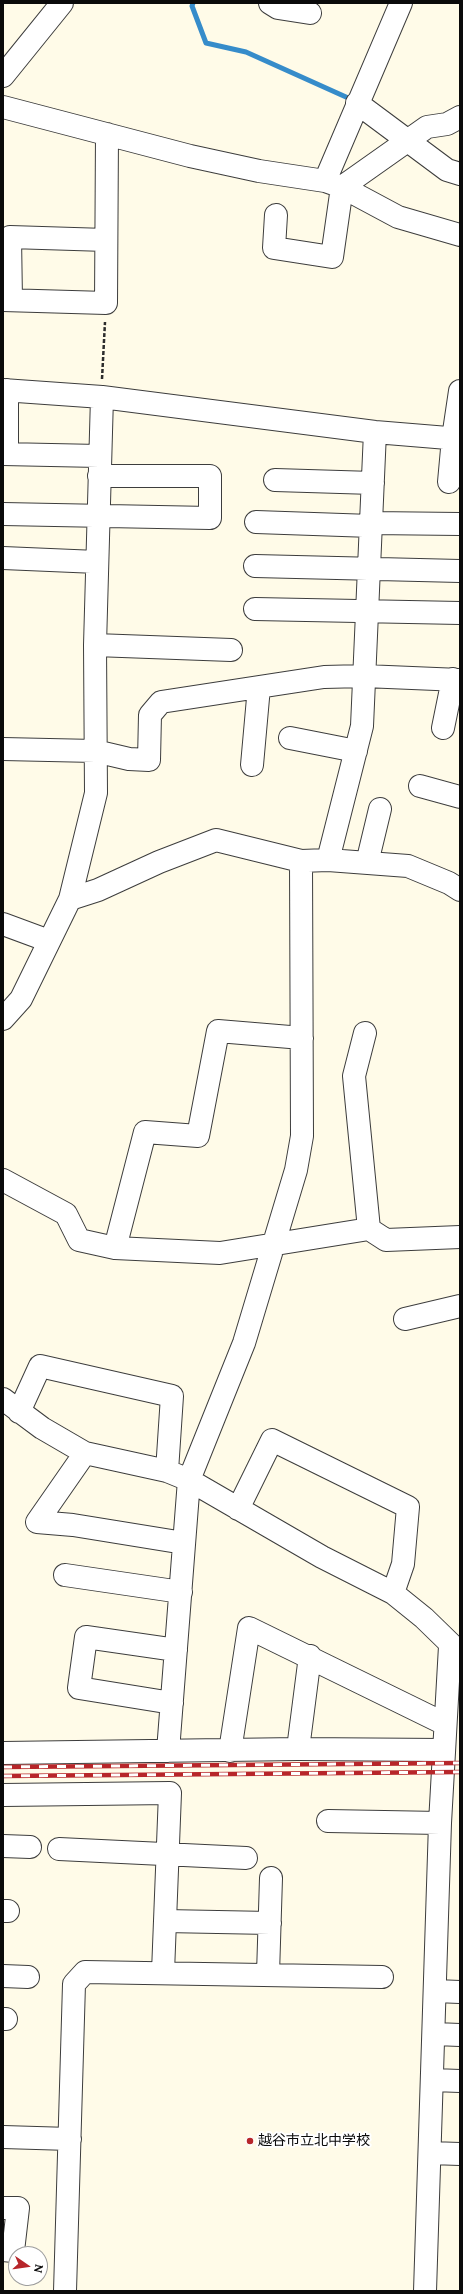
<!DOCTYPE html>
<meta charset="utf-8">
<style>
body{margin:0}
#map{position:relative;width:463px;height:2294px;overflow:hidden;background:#fffbe8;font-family:Lora,serif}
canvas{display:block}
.frame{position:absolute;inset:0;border:4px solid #0a0a0a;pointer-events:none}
.north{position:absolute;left:8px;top:2246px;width:40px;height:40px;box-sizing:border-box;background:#fff;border:1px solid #9d9d9d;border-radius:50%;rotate:103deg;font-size:11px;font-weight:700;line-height:16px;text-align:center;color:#0a0a0a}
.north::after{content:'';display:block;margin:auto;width:14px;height:18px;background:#b7262a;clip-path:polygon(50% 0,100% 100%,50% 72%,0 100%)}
</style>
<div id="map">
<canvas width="463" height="2294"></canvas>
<div class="frame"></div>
<div class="north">N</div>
</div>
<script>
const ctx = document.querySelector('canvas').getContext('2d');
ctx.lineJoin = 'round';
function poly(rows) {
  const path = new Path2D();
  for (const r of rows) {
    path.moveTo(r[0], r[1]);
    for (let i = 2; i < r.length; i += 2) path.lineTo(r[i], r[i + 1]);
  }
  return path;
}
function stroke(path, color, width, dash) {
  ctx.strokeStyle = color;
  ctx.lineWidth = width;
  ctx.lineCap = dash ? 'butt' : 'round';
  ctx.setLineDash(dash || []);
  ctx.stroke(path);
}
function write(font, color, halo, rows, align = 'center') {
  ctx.font = font + ' Lora,"Noto Sans JP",serif';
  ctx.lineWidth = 4;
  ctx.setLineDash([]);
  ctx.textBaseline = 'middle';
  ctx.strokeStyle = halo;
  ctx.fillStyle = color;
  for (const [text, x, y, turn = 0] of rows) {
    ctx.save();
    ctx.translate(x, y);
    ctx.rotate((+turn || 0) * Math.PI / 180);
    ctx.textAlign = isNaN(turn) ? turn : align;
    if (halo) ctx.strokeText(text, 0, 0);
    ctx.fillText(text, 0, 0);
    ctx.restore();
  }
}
const stream = poly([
 [193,3,192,6,206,43,246,52,346,97]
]);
const path = poly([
 [102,379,105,322]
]);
const minor = poly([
 [270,3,278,8,310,13],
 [3,76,62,3],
 [357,103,447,170,460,174],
 [3,107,190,156,259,171,325,181,342,187,398,217,460,235],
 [325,181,401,3],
 [276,215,274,248,332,257,342,187,427,127,447,124,460,117],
 [3,300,106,303,107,134],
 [11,300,10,237,106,240],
 [3,390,102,397,375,432,460,439],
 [3,454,99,456],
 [7,454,7,390],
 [275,480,373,483],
 [449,482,453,438,460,391],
 [3,514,210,518,210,476,99,476],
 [256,522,371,526],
 [371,523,460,524],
 [3,558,97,562],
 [255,566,460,571],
 [255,609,460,613],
 [95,645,231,650],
 [443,728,453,679],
 [290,738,356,751],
 [3,749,95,751,129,759,149,760,150,715,161,702,324,677,364,676,460,680],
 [252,765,259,687],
 [420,786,460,797],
 [328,860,362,726,375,432],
 [367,863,380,809],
 [70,899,96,793,95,645,102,397],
 [3,924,49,941],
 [3,1019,21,999,70,899,98,890,159,862,216,840,301,861,328,860,408,866,449,883,460,890],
 [365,1033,354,1076,369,1229],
 [3,1180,66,1214,79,1240,115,1248,220,1253,369,1229,386,1240,460,1237],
 [115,1248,145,1132,198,1136,218,1031,302,1038],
 [405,1319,460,1306],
 [3,1399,42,1428,85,1453,167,1471,189,1480,322,1557,393,1593,424,1618,460,1653],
 [19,1412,40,1366,172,1396,167,1471],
 [85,1453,37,1522,73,1525,184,1543],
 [238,1509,272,1440,408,1507,403,1564,393,1593],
 [65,1575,181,1592],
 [172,1703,79,1688,86,1637,176,1650],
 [298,1749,310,1656],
 [168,1751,189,1480,244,1343,296,1170,302,1136,301,861],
 [230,1751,249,1628,445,1724],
 [3,1753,298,1749,444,1750],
 [3,1795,170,1793,163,1972],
 [328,1821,440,1823],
 [3,1846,30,1847],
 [59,1849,246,1858],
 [3,1911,8,1911],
 [165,1921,270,1923],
 [268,1974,271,1878],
 [3,1976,28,1977],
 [435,1991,460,1992],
 [3,2019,6,2019],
 [435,2034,460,2035],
 [433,2080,460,2081],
 [3,2137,70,2139],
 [430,2153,460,2154],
 [3,2208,18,2208,13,2251,3,2250],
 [65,2291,74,1984,85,1972,382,1977],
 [425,2291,440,1823,450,1646]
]);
const rail = poly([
 [3,1767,460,1763],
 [3,1776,460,1772]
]);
const markers = [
 [250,2141,4,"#b7262a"]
];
const poiNames = [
 ["越谷市立北中学校",258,2141]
];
stroke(stream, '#368cca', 5);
stroke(minor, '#3d3d3d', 24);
stroke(path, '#2c2c2c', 2.5, [4, 2]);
stroke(minor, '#fff', 22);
stroke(rail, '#b7262a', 4.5);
stroke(rail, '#fff', 3, [9]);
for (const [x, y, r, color] of markers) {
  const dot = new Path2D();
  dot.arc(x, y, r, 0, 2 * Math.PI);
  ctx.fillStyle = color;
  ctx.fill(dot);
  stroke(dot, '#fff', 1.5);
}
write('14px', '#0a0a0a', '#fff', poiNames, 'left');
</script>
